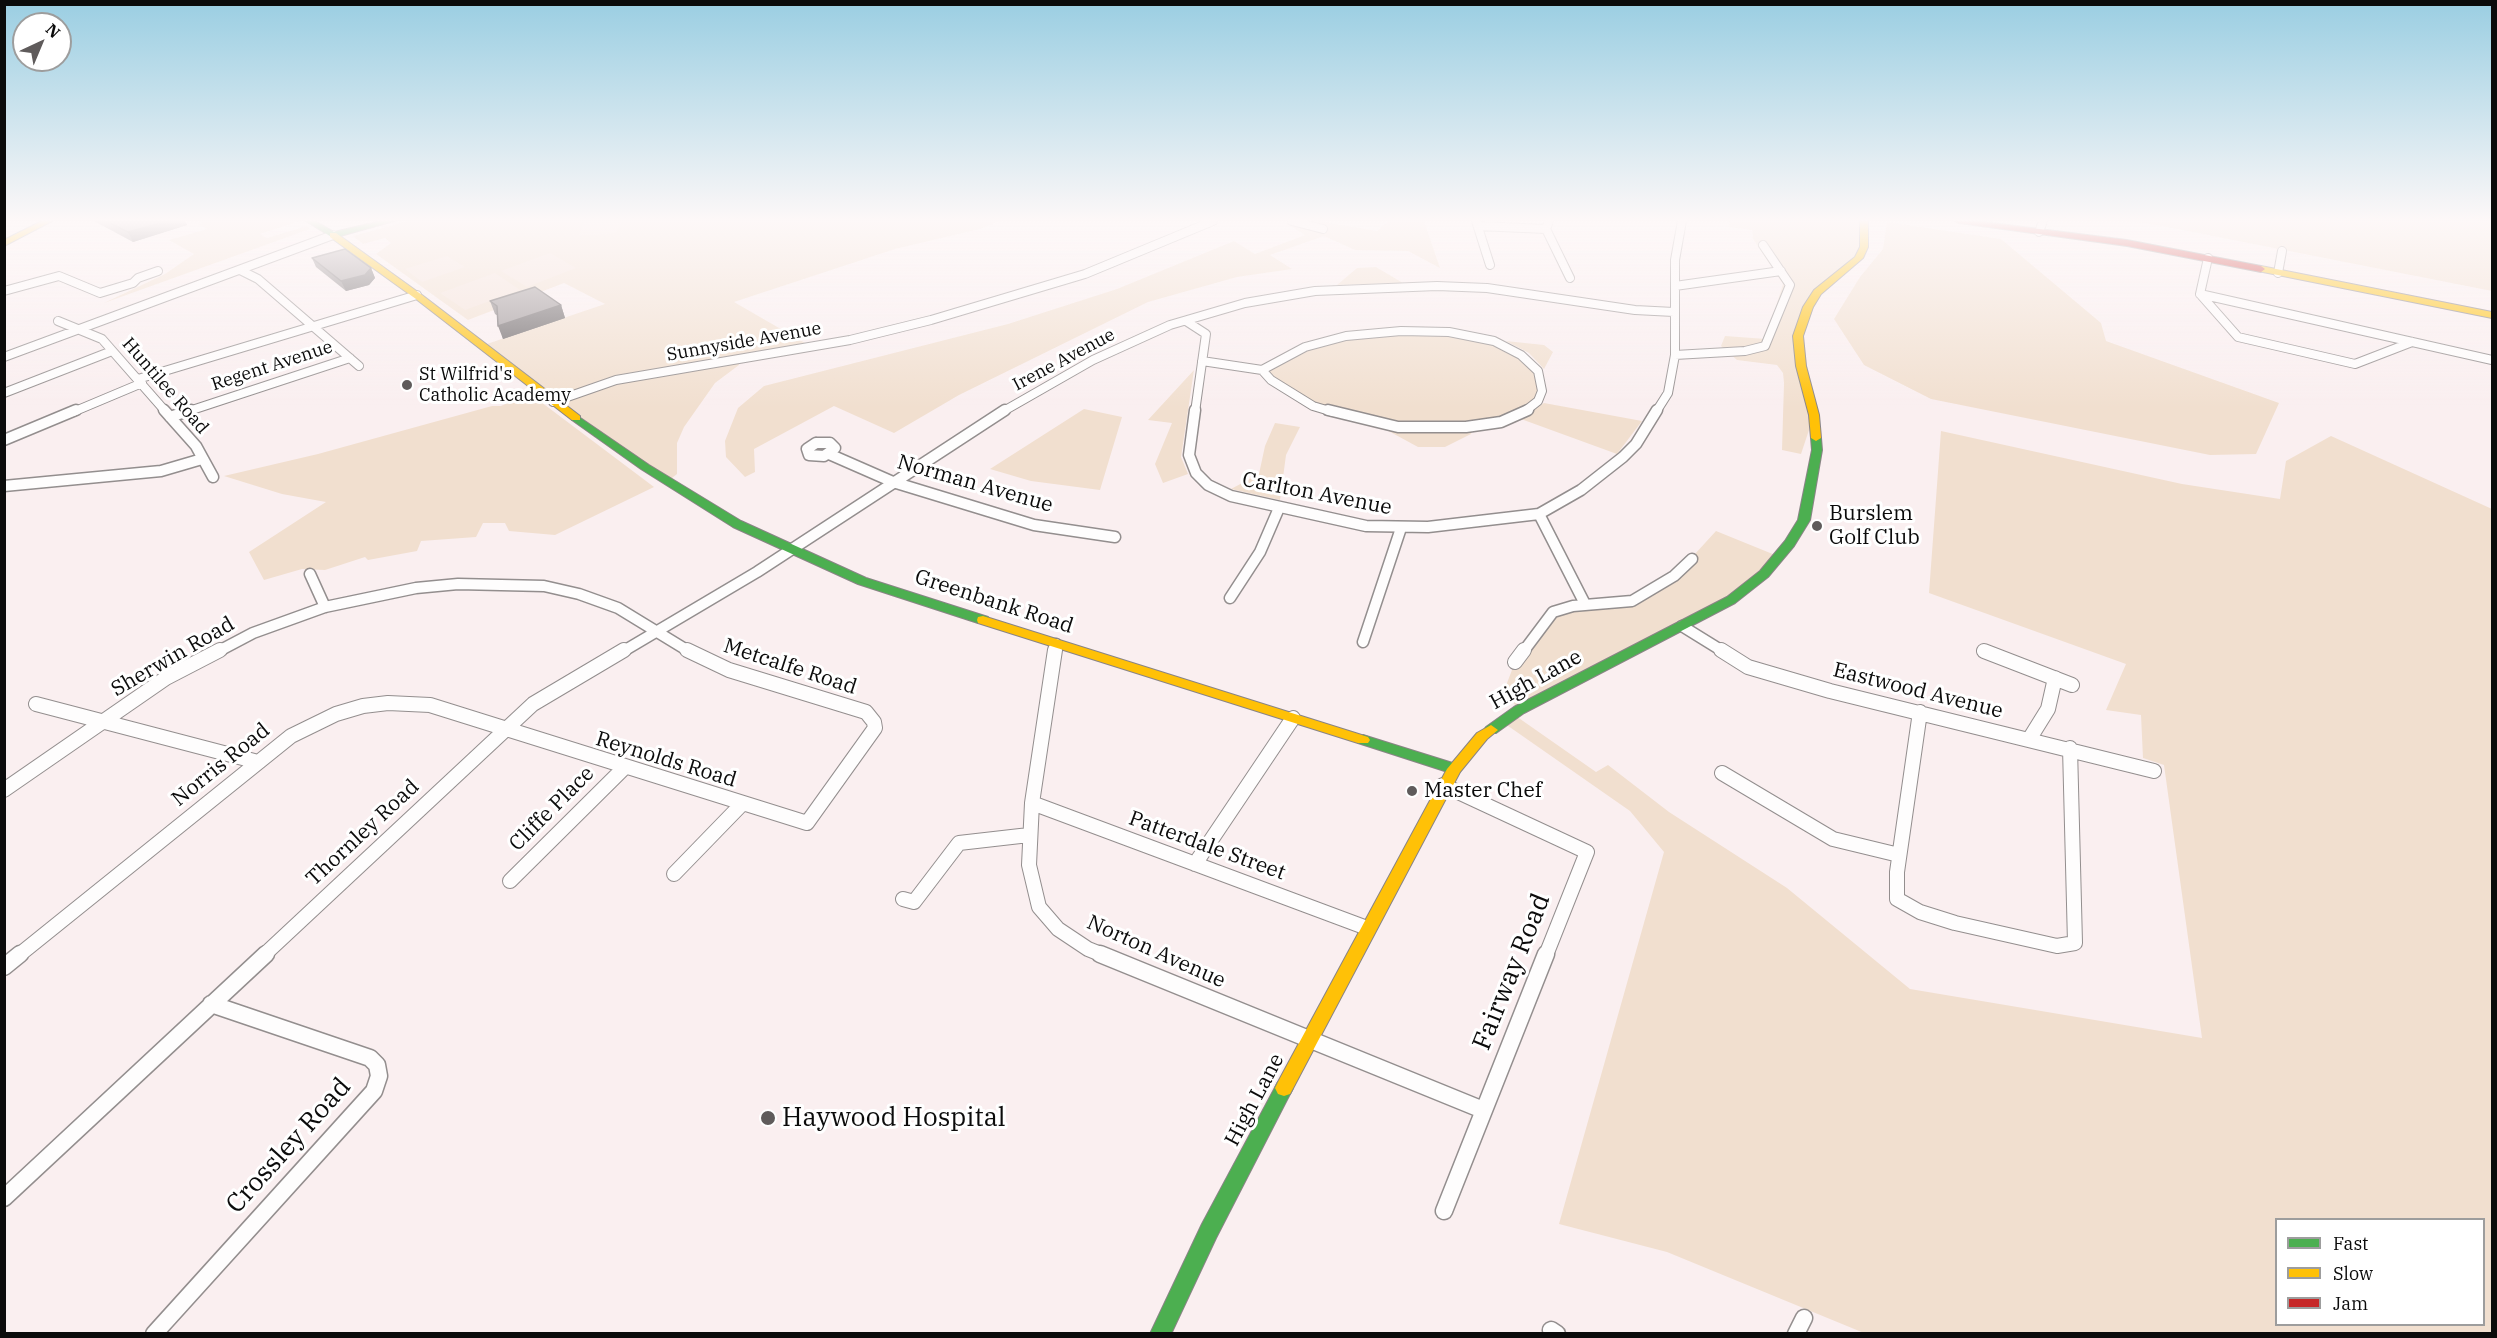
<!DOCTYPE html>
<style>
body{margin:0}
#map{position:relative;width:2497px;height:1338px;overflow:hidden;background:#faeff0;font-family:"IBM Plex Serif",serif}
canvas{display:block}
.frame{position:absolute;inset:0;border:6px solid #0b0b0b;pointer-events:none}
.legend{position:absolute;left:2275px;top:1218px;width:210px;height:108px;box-sizing:border-box;background:#fff;border:2px solid #9d9d9d;margin:0;padding:8px 10px;list-style:none;font-size:18px;color:#0b0b0b}
.legend li{display:flex;align-items:center;gap:12px;height:30px}
.legend b{width:30px;border:2px solid #9d9d9d}
.north{position:absolute;left:12px;top:12px;width:60px;height:60px;box-sizing:border-box;background:#fff;border:2px solid #9d9d9d;border-radius:50%;rotate:44deg;font-size:16px;font-weight:700;line-height:24px;text-align:center;color:#0b0b0b}
.north::after{content:'';display:block;margin:auto;width:21px;height:27px;background:#5f5b5b;clip-path:polygon(50% 0,100% 100%,50% 72%,0 100%)}
</style>
<div id="map">
<canvas width="2497" height="1338"></canvas>
<div class="frame"></div>
<ul class="legend">
<li><b style="height:8px;background:#4caf50"></b>Fast</li>
<li><b style="height:8px;background:#ffc107"></b>Slow</li>
<li><b style="height:8px;background:#c62828"></b>Jam</li>
</ul>
<div class="north">N</div>
</div>
<script>
const ctx = document.querySelector('canvas').getContext('2d');
ctx.lineJoin = 'round';
function fill(path, color) {
  ctx.fillStyle = color;
  ctx.fill(path, 'evenodd');
}
function poly(rows) {
  const path = new Path2D();
  for (const r of rows) {
    path.moveTo(r[0], r[1]);
    for (let i = 2; i < r.length; i += 2) path.lineTo(r[i], r[i + 1]);
  }
  return path;
}
function stroke(path, color, width, dash) {
  ctx.strokeStyle = color;
  ctx.lineWidth = width;
  ctx.lineCap = dash ? 'butt' : 'round';
  ctx.setLineDash(dash || []);
  ctx.stroke(path);
}
function write(font, color, halo, rows, align = 'center') {
  ctx.font = font + ' "IBM Plex Serif",serif';
  ctx.lineWidth = 6;
  ctx.setLineDash([]);
  ctx.textBaseline = 'middle';
  ctx.strokeStyle = halo;
  ctx.fillStyle = color;
  for (const [text, x, y, turn = 0] of rows) {
    ctx.save();
    ctx.translate(x, y);
    ctx.rotate((+turn || 0) * Math.PI / 180);
    ctx.textAlign = isNaN(turn) ? turn : align;
    if (halo) ctx.strokeText(text, 0, 0);
    ctx.fillText(text, 0, 0);
    ctx.restore();
  }
}
const green = poly([
 [199,221,300,221,260,234,267,238,307,226,310,229,104,303,165,274,194,254,169,240,207,229,198,224,202,223],
 [408,221,1000,221,980,229,895,249,734,302,812,347,739,362,739,365,715,383,684,427,677,443,677,474,667,482,484,345,605,304,564,283,468,320,376,254,391,243,385,238,363,244,353,236],
 [1289,221,1318,221,1377,231,1389,221,1424,221,1440,268,1408,251,1355,250,1324,236,1270,255,1292,269,1237,277,1148,302,959,395,894,433,834,406,754,449,755,472,745,477,726,457,725,441,738,408,764,386,1008,324,1117,289,1234,241,1255,254,1305,235,1287,224],
 [1730,221,1864,221,1864,247,1830,279,1798,336,1814,415,1801,454,1782,450,1784,383,1783,373,1777,365,1737,360,1721,346,1725,336,1766,339,1783,284,1753,239,1752,230,1729,227],
 [2129,221,2492,221,2492,291,2157,225],
 [1887,222,2001,239,2101,323,2106,341,2279,403,2256,454,2210,455,1931,399,1864,365,1834,319,1860,277,1883,249],
 [1376,267,1403,283,1337,285,1357,268],
 [1401,331,1494,341,1538,371,1538,399,1516,417,1430,428,1330,412,1262,370,1305,347],
 [1506,341,1544,345,1553,352,1544,369,1529,353],
 [1194,370,1181,457,1188,474,1163,483,1155,464,1172,423,1148,420],
 [529,393,654,487,555,535,509,531,505,523,483,523,476,537,421,541,417,551,368,560,365,557,325,570,302,569,264,580,249,552,326,502,282,494,224,476,318,454,492,406,501,406],
 [1544,403,1642,421,1617,454,1521,419],
 [1084,409,1122,417,1100,490,1031,481,990,469],
 [1275,423,1300,427,1286,455,1280,500,1231,489,1259,474,1265,446],
 [1383,428,1472,430,1471,434,1445,447,1418,447],
 [1941,431,2182,484,2280,499,2286,461,2331,436,2492,509,2492,1333,1864,1333,1667,1252,1559,1224,1664,852,1630,811,1501,721,1513,714,1596,772,1608,765,1669,812,1787,888,1910,989,2202,1038,2164,765,2143,758,2141,715,2106,710,2126,664,1929,593],
 [2276,1220,2484,1220,2484,1324,2276,1324],
 [1716,531,1780,557,1730,600,1519,710,1504,691,1515,662,1553,612,1632,601,1684,566]
]);
const pitch = poly([
 [584,221,622,221,616,233,579,236],
 [550,253,576,268,527,287,501,271],
 [447,256,465,267,422,282,405,269],
 [495,273,520,290,465,310,440,293]
]);
const streetFar3 = poly([
 [1292,221,1323,229],
 [1476,221,1490,265],
 [1549,221,1546,229,1570,278],
 [1478,226,1546,229],
 [2039,232,2043,221],
 [2208,258,2200,294,2238,337,2355,364,2412,342],
 [240,270,258,279,359,366],
 [2278,273,2282,251],
 [1675,286,1781,271],
 [4,291,59,276,100,293,133,283,138,278,158,271],
 [2200,294,2492,360],
 [58,321,102,339,166,412],
 [1186,321,1206,334,1195,412],
 [1675,355,1745,351,1765,346,1790,285,1763,245],
 [4,357,333,235],
 [1202,361,1262,370],
 [1262,370,1271,380,1313,406,1333,412],
 [1262,370,1305,347,1346,336,1401,331,1449,332,1494,341,1521,355,1538,371,1542,391,1538,401,1524,412],
 [138,379,417,295],
 [4,393,112,351],
 [553,402,616,380,850,340,931,320,1085,274,1213,221],
 [73,412,142,383],
 [186,412,350,358],
 [1002,412,1093,360,1170,325,1245,303,1315,291,1437,286,1487,288,1635,310,1674,312],
 [1656,412,1668,393,1675,355,1675,260,1682,221]
]);
const streetFar2 = poly([
 [164,410,196,446,213,477],
 [1195,410,1189,455,1196,473,1208,485,1231,496,1366,526,1428,527,1539,514,1581,490,1623,457,1636,444,1657,410],
 [1328,410,1398,427,1466,427,1501,422,1528,410],
 [170,417,191,410],
 [4,440,76,410],
 [816,443,830,443,835,448,824,456,809,455,807,449,816,443],
 [829,454,893,482,1034,525,1115,537],
 [4,486,161,471,202,459],
 [1539,514,1585,604],
 [310,574,325,607],
 [1230,598,1260,552,1279,508],
 [1682,626,1724,652],
 [1363,642,1401,528],
 [217,652,253,633,325,607,416,588,458,584,544,586,579,594,618,608,690,652],
 [622,652,757,572,1005,410],
 [1055,652,1056,644],
 [1523,652,1553,612,1573,606,1632,601,1674,576,1692,559]
]);
const streetFar1 = poly([
 [1055,650,1032,803,1029,865,1039,907,1058,929,1088,949,1103,955],
 [1721,650,1748,667,1830,691,2154,771],
 [1984,651,2072,685],
 [1515,662,1524,650],
 [36,704,258,762],
 [1920,712,1897,872,1897,899,1920,912,1955,923,2057,946,2075,943,2070,748],
 [2030,738,2048,709,2055,678],
 [1722,773,1833,839,1899,855],
 [1443,785,1587,852,1546,955],
 [4,790,166,678,220,650],
 [1032,803,1367,928],
 [1195,864,1293,718],
 [674,874,741,805],
 [510,881,624,768],
 [903,899,914,902,959,843,1029,835],
 [19,955,291,736,336,714,363,706,388,703,430,705,807,823,875,728,874,722,866,712,729,670,687,650],
 [264,955,533,704,624,650]
]);
const street = poly([
 [1100,954,1483,1110],
 [4,967,20,954],
 [4,1198,266,954],
 [1444,1211,1546,954],
 [1551,1330,1557,1334],
 [154,1334,374,1091,379,1076,377,1065,370,1058,211,1004],
 [1796,1334,1804,1318]
]);
const fast = poly([
 [306,221,315,221,334,232,381,221,394,221,333,238,306,221],
 [576,415,649,465,741,521,866,578,988,617,989,620,988,623,978,623,858,584,733,527,641,469,572,420,572,416,576,415],
 [1816,435,1821,438,1822,450,1810,520,1794,546,1768,577,1735,603,1524,713,1496,733,1486,733,1484,730,1486,727,1514,707,1727,597,1760,571,1785,541,1798,520,1812,450,1811,438,1816,435],
 [1363,735,1459,765,1461,769,1459,773,1454,774,1358,743,1356,740,1363,735],
 [1284,1080,1290,1082,1293,1088,1216,1238,1171,1334,1150,1334,1202,1224,1278,1082,1284,1080]
]);
const slow = poly([
 [42,221,52,221,4,246,4,240,42,221],
 [1860,221,1868,221,1868,247,1863,258,1821,294,1813,307,1803,336,1806,366,1819,415,1821,438,1816,441,1811,438,1809,415,1796,366,1793,336,1803,307,1814,290,1855,257,1860,247,1860,221],
 [330,233,336,233,422,295,580,416,580,420,572,420,416,299,330,237,330,233],
 [2261,266,2492,312,2492,318,2258,271,2258,267,2261,266],
 [983,616,1368,737,1370,740,1368,743,1358,743,978,623,977,620,978,617,983,616],
 [1491,725,1498,730,1487,739,1460,772,1290,1094,1284,1096,1278,1094,1275,1088,1278,1082,1447,769,1477,733,1491,725]
]);
const jam = poly([
 [1955,221,1976,221,2127,240,2261,266,2265,269,2261,272,2127,246,1959,223,1955,221]
]);
const wall = poly([
 [94,221,185,221,187,225,133,242],
 [312,258,371,268,375,278,369,285,346,291,316,267],
 [490,301,561,305,565,318,503,339,498,316,495,314]
]);
const shadedWall = poly([
 [167,221,185,221,187,225,133,242,128,232],
 [371,268,375,278,369,285,346,291,341,281],
 [561,305,565,318,503,339,498,326]
]);
const building = poly([
 [106,221,167,221,128,232,106,221],
 [345,249,371,268,365,275,341,281,312,258,345,249],
 [535,287,561,305,498,326,497,306,490,301,535,287]
]);
const markers = [
 [407,385,6,"#5f5b5b"],
 [1817,526,6,"#5f5b5b"],
 [1412,791,6,"#5f5b5b"],
 [768,1118,8,"#5f5b5b"]
];
const farStreetnames = [
 ["Sunnyside Avenue",744,342,-10],
 ["Irene Avenue",1064,360,-28],
 ["Regent Avenue",272,366,-18],
 ["Huntilee Road",165,386,49]
];
const farPoinames = [
 ["St Wilfrid's",419,375],
 ["Catholic Academy",419,396]
];
const streetNames = [
 ["Norman Avenue",975,484,16],
 ["Carlton Avenue",1317,494,11],
 ["Greenbank Road",994,602,18],
 ["Sherwin Road",173,657,-30],
 ["Metcalfe Road",790,667,18],
 ["High Lane",1536,680,-29],
 ["Eastwood Avenue",1918,691,14],
 ["Reynolds Road",666,760,17],
 ["Norris Road",221,765,-39],
 ["Cliffe Place",552,809,-45],
 ["Thornley Road",363,833,-43],
 ["Patterdale Street",1207,846,20],
 ["Norton Avenue",1156,952,24],
 ["High Lane",1255,1100,-62]
];
const poiNames = [
 ["Burslem",1829,514],
 ["Golf Club",1829,538],
 ["Master Chef",1424,791]
];
const nearStreetnames = [
 ["Fairway Road",1512,972,-68],
 ["Crossley Road",289,1146,-48]
];
const nearPoinames = [
 ["Haywood Hospital",782,1118]
];
fill(green, '#f1dfcf');
fill(pitch, '#f4e2d9');
stroke(streetFar3, '#938e8e', 10);
stroke(streetFar2, '#938e8e', 13);
stroke(streetFar1, '#938e8e', 16);
stroke(street, '#938e8e', 19);
stroke(fast, '#898485', 2);
stroke(slow, '#898485', 2);
stroke(jam, '#898485', 2);
stroke(streetFar3, '#fefdfd', 8);
stroke(streetFar2, '#fefdfd', 10);
stroke(streetFar1, '#fefdfd', 14);
stroke(street, '#fefdfd', 16);
fill(fast, '#4caf50');
fill(slow, '#ffc107');
fill(jam, '#c62828');
fill(wall, '#868082');
fill(shadedWall, '#6d686a');
fill(building, '#9c9597');
stroke(building, '#6d686a', 1.5);
const sky = ctx.createLinearGradient(0, 0, 0, 408);
sky.addColorStop(0, '#9acee2');
sky.addColorStop(0.54, '#fdf8f8');
sky.addColorStop(1, '#fdf8f800');
ctx.fillStyle = sky;
ctx.fillRect(0, 0, 2497, 408);
for (const [x, y, r, color] of markers) {
  const dot = new Path2D();
  dot.arc(x, y, r, 0, 2 * Math.PI);
  ctx.fillStyle = color;
  ctx.fill(dot);
  stroke(dot, '#fff', 2);
}
write('18px', '#0b0b0b', '#fff', farStreetnames);
write('18px', '#0b0b0b', '#fff', farPoinames, 'left');
write('21px', '#0b0b0b', '#fff', streetNames);
write('21px', '#0b0b0b', '#fff', poiNames, 'left');
write('26px', '#0b0b0b', '#fff', nearStreetnames);
write('26px', '#0b0b0b', '#fff', nearPoinames, 'left');
</script>
